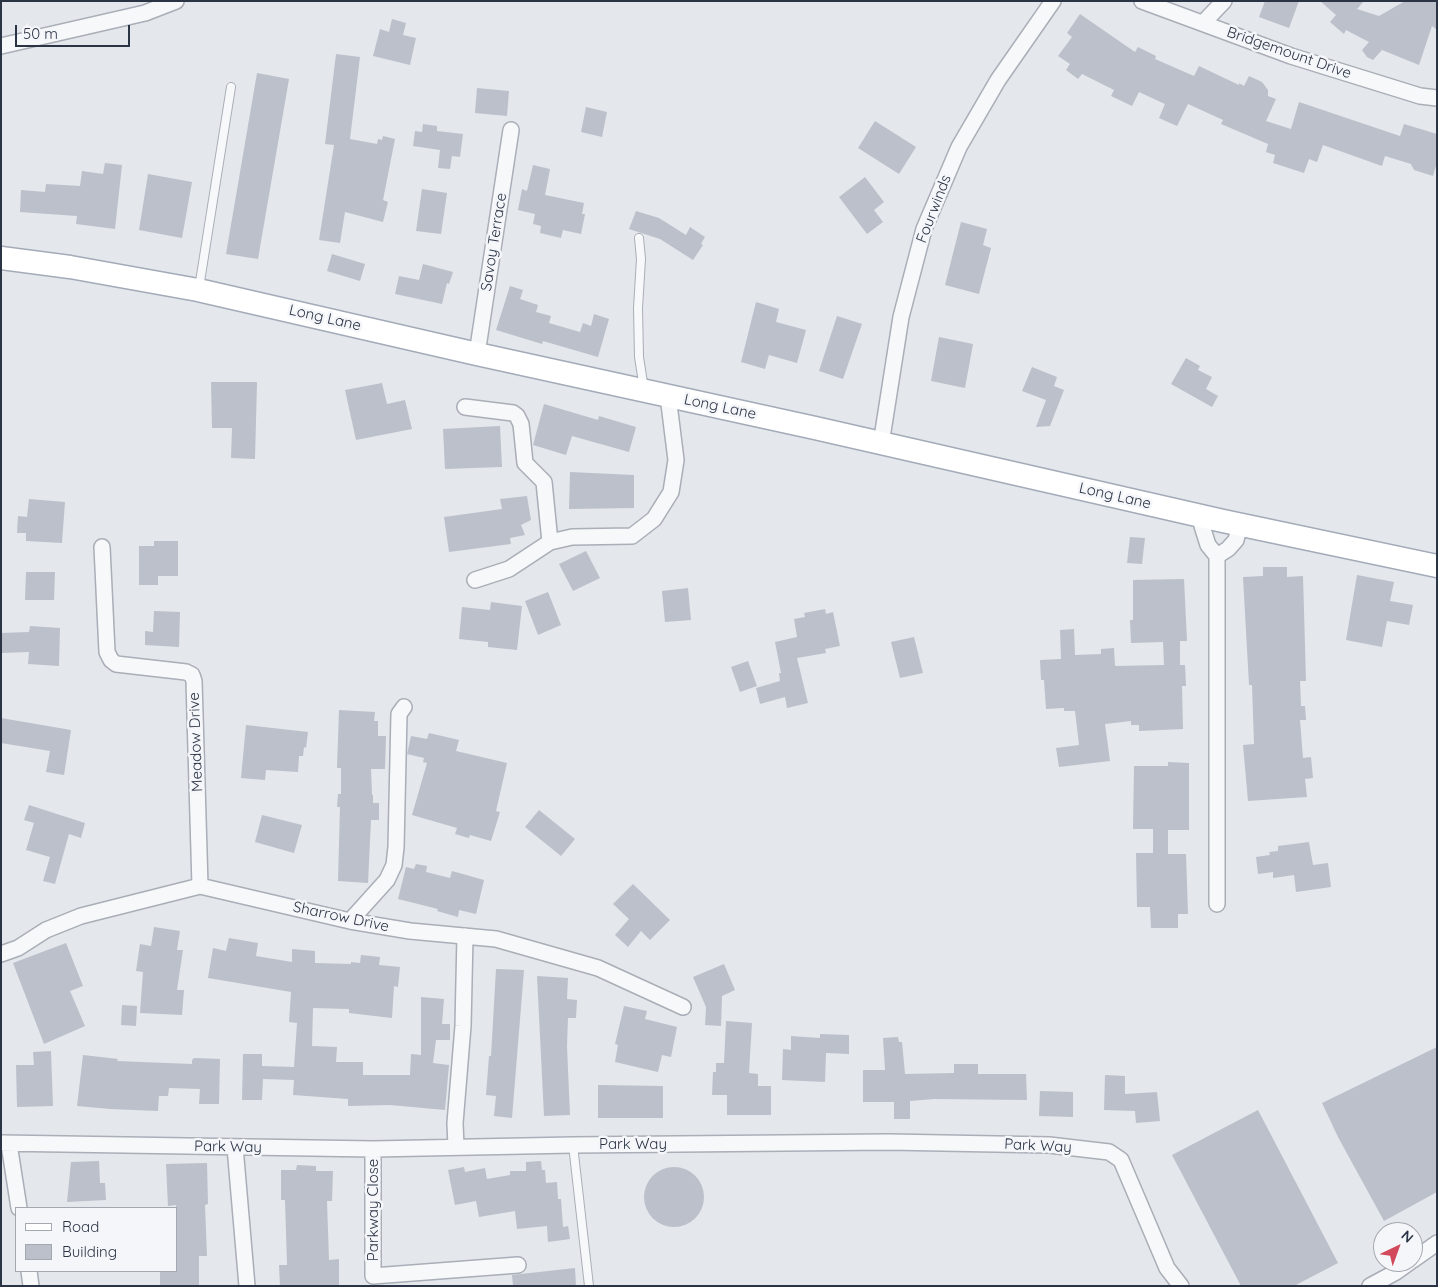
<!DOCTYPE html>
<style>
body{margin:0}
#map{position:relative;width:1438px;height:1287px;overflow:hidden;background:#e4e7ec;font-family:Quicksand,sans-serif}
canvas{display:block}
.frame{position:absolute;inset:0;border:2px solid #2b3445;pointer-events:none}
.legend{position:absolute;left:15px;top:1207px;width:162px;height:65px;box-sizing:border-box;background:#f4f6f9;border:1px solid #a4a8b1;margin:0;padding:6px 9px;list-style:none;font-size:15px;color:#2b3445}
.legend li{display:flex;align-items:center;gap:10px;height:25px}
.legend b{width:25px;border:1px solid #a4a8b1}
.north{position:absolute;left:1373px;top:1222px;width:50px;height:50px;box-sizing:border-box;background:#f4f6f9;border:1px solid #a4a8b1;border-radius:50%;rotate:42deg;font-size:14px;font-weight:700;line-height:20px;text-align:center;color:#2b3445}
.north::after{content:'';display:block;margin:auto;width:18px;height:22px;background:#d1495b;clip-path:polygon(50% 0,100% 100%,50% 72%,0 100%)}
.scale{position:absolute;left:15px;top:25px;width:115px;height:22px;box-sizing:border-box;border:2px solid #2b3445;border-top:0;padding-left:6px;font-size:15px;line-height:18px;white-space:nowrap;color:#2b3445;-webkit-text-stroke:4px #f4f6f9;paint-order:stroke}
</style>
<div id="map">
<canvas width="1438" height="1287"></canvas>
<div class="frame"></div>
<ul class="legend">
<li><b style="height:6px;background:#fff"></b>Road</li>
<li><b style="height:14px;background:#bbc0ca"></b>Building</li>
</ul>
<div class="north">N</div>
<div class="scale">50 m</div>
</div>
<script>
const ctx = document.querySelector('canvas').getContext('2d');
ctx.lineJoin = 'round';
function fill(path, color) {
  ctx.fillStyle = color;
  ctx.fill(path, 'evenodd');
}
function poly(rows) {
  const path = new Path2D();
  for (const r of rows) {
    if (r.length === 3) {
      path.moveTo(r[0] + r[2], r[1]);
      path.arc(r[0], r[1], r[2], 0, 2 * Math.PI);
      continue;
    }
    path.moveTo(r[0], r[1]);
    for (let i = 2; i < r.length; i += 2) path.lineTo(r[i], r[i + 1]);
  }
  return path;
}
function stroke(path, color, width, dash) {
  ctx.strokeStyle = color;
  ctx.lineWidth = width;
  ctx.lineCap = dash ? 'butt' : 'round';
  ctx.setLineDash(dash || []);
  ctx.stroke(path);
}
function write(font, color, halo, rows, align = 'center') {
  ctx.font = font + ' Quicksand,sans-serif';
  ctx.lineWidth = 5;
  ctx.setLineDash([]);
  ctx.textBaseline = 'middle';
  ctx.strokeStyle = halo;
  ctx.fillStyle = color;
  for (const [text, x, y, turn = 0] of rows) {
    ctx.save();
    ctx.translate(x, y);
    ctx.rotate((+turn || 0) * Math.PI / 180);
    ctx.textAlign = isNaN(turn) ? turn : align;
    if (halo) ctx.strokeText(text, 0, 0);
    ctx.fillText(text, 0, 0);
    ctx.restore();
  }
}
const building = poly([
 [1265,1,1299,1,1289,28,1259,17],
 [1320,1,1364,1,1357,9,1379,16,1405,1,1437,1,1437,30,1432,26,1419,65,1382,50,1373,60,1367,57,1362,50,1369,42,1346,30,1344,34,1330,22,1336,15],
 [1080,14,1135,52,1138,47,1156,56,1155,59,1194,76,1199,66,1239,85,1239,83,1244,86,1249,76,1262,82,1268,90,1268,96,1276,99,1266,121,1291,129,1299,102,1400,136,1404,124,1437,134,1437,162,1433,176,1414,170,1411,164,1385,156,1382,166,1323,145,1317,162,1309,159,1304,173,1273,163,1275,155,1266,152,1268,144,1221,124,1223,120,1188,104,1177,126,1159,118,1165,104,1139,92,1132,106,1111,96,1114,90,1082,74,1078,79,1066,70,1070,64,1058,56,1072,37,1067,33],
 [392,19,406,23,403,35,416,38,410,65,373,56,380,29,389,32],
 [336,54,360,57,350,139,377,144,378,139,382,140,383,136,395,139,383,200,388,202,383,222,345,212,340,243,319,240,334,145,325,144],
 [257,73,289,79,258,259,226,254],
 [477,88,509,91,507,116,475,113],
 [586,107,607,112,602,137,581,132],
 [875,121,916,147,899,174,858,148],
 [423,124,437,126,437,131,463,134,460,157,452,156,450,169,438,168,440,150,413,146,415,131,422,132],
 [105,163,122,165,115,229,76,224,77,216,20,212,21,190,45,192,46,184,80,186,82,171,103,174],
 [533,165,550,169,545,195,584,203,582,214,585,214,581,234,563,230,561,238,540,233,541,226,533,224,535,214,518,210,522,189,527,191],
 [148,174,192,182,182,238,139,230],
 [865,177,884,202,874,210,883,222,867,234,839,197],
 [422,189,447,193,441,234,416,231],
 [636,211,659,218,686,235,690,227,705,237,701,244,703,245,693,260,660,239,629,229],
 [961,222,987,229,983,245,991,248,979,294,945,285],
 [332,254,365,264,360,281,327,271],
 [423,264,453,272,449,284,447,283,442,304,395,294,399,276,419,280],
 [510,286,523,290,520,299,538,305,536,312,551,316,549,323,580,332,583,323,591,326,594,314,609,319,598,357,543,341,542,344,496,330],
 [756,302,779,309,776,322,806,330,797,363,769,355,765,369,741,362],
 [837,316,862,324,843,379,819,371],
 [939,337,973,344,965,388,931,381],
 [1186,358,1200,366,1198,370,1212,377,1206,389,1218,396,1212,407,1171,384],
 [1032,367,1057,377,1054,386,1064,390,1050,426,1036,427,1046,400,1022,391],
 [211,382,257,382,255,459,231,458,232,428,212,428],
 [382,383,387,404,405,400,412,429,356,440,345,390],
 [544,404,598,420,599,416,636,427,629,452,572,436,566,455,533,445],
 [500,426,502,467,445,469,443,429],
 [570,472,634,475,634,508,569,509],
 [527,496,531,520,521,525,525,535,510,538,511,544,449,552,444,517,502,509,500,499],
 [29,499,65,502,62,543,26,541,26,533,17,533,18,516,27,517],
 [1130,537,1145,538,1142,564,1127,563],
 [154,541,178,541,178,576,158,576,158,585,139,585,139,546,154,546],
 [586,551,600,578,573,591,559,564],
 [1263,567,1287,567,1287,577,1303,576,1306,681,1300,681,1301,706,1305,706,1306,720,1300,720,1303,758,1311,757,1313,778,1305,779,1307,797,1248,801,1243,745,1254,744,1252,685,1249,685,1243,577,1263,576],
 [26,572,55,572,54,600,25,600],
 [1357,575,1394,582,1390,601,1413,605,1409,625,1387,621,1382,647,1346,640],
 [1184,579,1187,641,1180,641,1180,665,1185,665,1186,686,1182,686,1183,729,1139,731,1139,725,1131,725,1131,721,1105,724,1110,761,1059,767,1056,748,1079,745,1075,711,1064,711,1064,708,1046,709,1044,680,1041,680,1040,660,1061,659,1060,630,1074,629,1075,655,1101,654,1101,649,1114,648,1115,666,1164,665,1163,642,1131,643,1130,620,1133,620,1133,580],
 [688,588,691,620,665,622,662,591],
 [548,592,561,625,538,635,525,601],
 [491,602,522,606,517,650,488,647,488,642,459,639,462,607,490,610],
 [825,609,826,614,833,612,840,646,825,649,826,653,797,658,808,703,787,708,785,697,760,704,756,688,780,681,779,673,781,673,775,642,797,637,794,619,805,617,804,613],
 [154,611,180,612,179,647,145,645,145,631,153,632],
 [30,626,60,628,59,666,28,664,29,652,1,653,1,633,29,632],
 [914,637,923,673,900,678,891,642],
 [748,661,757,686,740,692,731,667],
 [339,710,375,712,374,721,378,721,378,736,386,736,385,769,371,769,372,795,373,795,373,803,379,803,379,820,371,820,368,883,338,881,340,807,337,807,338,794,341,794,341,768,337,768],
 [1,718,71,730,64,775,46,772,50,751,1,743],
 [246,725,308,732,306,748,304,747,303,756,299,756,298,772,266,770,265,780,241,778],
 [429,733,459,740,456,751,507,763,496,811,500,812,491,841,470,835,469,838,455,834,457,828,412,815,427,763,423,762,424,758,407,754,408,750,411,736,427,739],
 [1168,762,1189,763,1189,830,1168,830,1168,854,1186,854,1188,914,1178,914,1178,928,1151,928,1150,907,1137,907,1136,853,1153,853,1153,829,1133,829,1134,766,1168,766],
 [29,805,85,823,81,838,69,834,55,884,43,881,50,857,26,850,34,823,24,820],
 [539,810,575,839,561,856,525,827],
 [262,815,302,825,294,853,255,842],
 [1309,842,1313,865,1328,863,1331,887,1296,892,1294,875,1273,878,1273,872,1258,874,1256,857,1270,855,1269,852,1278,851,1278,846],
 [416,864,427,866,426,872,450,878,452,871,484,880,476,914,459,910,458,917,437,911,438,909,398,899,406,867,414,869],
 [633,884,670,920,650,940,641,931,628,947,615,935,629,919,613,904],
 [154,927,180,931,177,950,183,950,177,990,184,990,182,1015,140,1013,143,972,136,971,140,944,151,946],
 [229,938,258,943,256,956,292,962,292,949,315,951,315,963,351,964,351,962,360,963,361,955,380,957,379,965,400,967,398,987,394,986,392,1018,349,1013,349,1009,313,1008,312,1046,337,1047,336,1062,363,1062,363,1075,410,1075,411,1054,421,1055,421,997,444,999,442,1024,450,1024,450,1040,436,1040,433,1063,449,1065,445,1110,390,1105,348,1106,348,1099,293,1095,294,1080,263,1079,262,1100,242,1100,243,1054,262,1054,262,1066,294,1067,297,1023,289,1022,291,992,208,978,213,948,226,951],
 [66,943,83,986,70,991,85,1026,44,1044,13,963],
 [724,964,735,990,722,996,721,1026,705,1025,706,1007,693,977],
 [496,969,524,970,512,1118,494,1116,496,1096,486,1095,489,1056,491,1056],
 [537,976,568,978,567,999,577,1000,576,1018,568,1018,567,1046,570,1115,544,1116],
 [122,1005,137,1006,136,1026,121,1025],
 [624,1006,647,1011,645,1019,677,1027,671,1057,662,1055,658,1072,615,1062,618,1045,615,1044],
 [726,1021,752,1023,749,1073,758,1074,758,1086,771,1086,771,1115,727,1115,727,1095,712,1095,713,1072,716,1072,716,1063,724,1063],
 [820,1034,849,1035,849,1054,826,1053,825,1082,782,1080,783,1049,791,1050,791,1036,820,1038],
 [898,1037,899,1042,902,1042,905,1074,954,1073,954,1064,978,1064,978,1074,1026,1074,1027,1100,934,1099,910,1101,910,1119,894,1119,894,1102,863,1102,863,1070,885,1070,883,1038],
 [1437,1047,1437,1192,1384,1221,1338,1137,1322,1103],
 [51,1051,53,1106,17,1107,16,1065,34,1065,33,1052],
 [83,1055,118,1059,117,1061,192,1064,192,1060,194,1058,220,1059,219,1104,199,1104,200,1089,169,1088,168,1096,159,1096,158,1111,110,1109,77,1106],
 [1105,1075,1125,1076,1125,1094,1157,1092,1160,1121,1136,1123,1135,1111,1104,1110],
 [598,1085,663,1086,663,1118,598,1118],
 [1040,1091,1073,1092,1073,1117,1039,1116],
 [1258,1110,1338,1263,1294,1286,1241,1286,1172,1155],
 [99,1161,100,1183,105,1183,106,1200,67,1202,71,1162],
 [541,1161,542,1170,545,1170,546,1183,557,1182,558,1199,561,1199,563,1227,568,1226,570,1239,548,1242,547,1226,517,1229,515,1211,479,1217,476,1201,455,1205,448,1170,464,1167,465,1172,485,1168,487,1179,510,1175,510,1171,526,1171,526,1162],
 [207,1163,208,1204,205,1205,207,1256,199,1256,199,1286,160,1286,160,1271,176,1271,176,1205,168,1206,166,1164],
 [297,1165,316,1166,316,1171,333,1171,332,1201,327,1201,329,1260,339,1259,339,1286,280,1286,279,1265,287,1265,285,1200,281,1200,281,1170,296,1170],
 [674,1197,30],
 [575,1268,576,1286,513,1286,512,1275]
]);
const lane = poly([
 [639,238,641,259,638,308,639,357,644,389],
 [199,288,231,87],
 [573,1145,589,1286]
]);
const street = poly([
 [1142,1,1291,56,1420,96,1437,98],
 [1203,23,1224,1],
 [1,46,145,13,176,1],
 [477,354,511,130],
 [465,407,513,413,517,416,521,424,525,463,544,482,550,542],
 [881,444,901,317,924,229,959,147,998,80,1053,1],
 [1201,516,1202,526,1208,545,1217,556,1217,904],
 [102,547,107,652,111,660,116,664,186,672,192,675,194,681,200,886],
 [1217,556,1228,549,1236,540,1240,524],
 [475,580,509,569,550,542,572,537,632,536,654,519,671,492,676,460,668,396],
 [350,921,387,880,394,865,396,847,399,714,404,707],
 [1,954,18,948,46,930,81,916,200,886,350,921,410,931,496,939,598,968,683,1007],
 [1,1143,373,1149,573,1145,889,1142,1049,1145,1109,1152,1121,1160,1167,1268,1181,1286],
 [9,1144,19,1208],
 [235,1147,247,1286],
 [456,1147,455,1123,463,1026,465,936],
 [373,1149,373,1276,518,1265],
 [1413,1260,1437,1243],
 [29,1271,31,1286],
 [1370,1286,1396,1272,1410,1262]
]);
const primary = poly([
 [1,258,70,267,198,290,477,354,815,428,1223,521,1437,566]
]);
const streetNames = [
 ["Bridgemount Drive",1289,53,19],
 ["Fourwinds",934,209,-69],
 ["Savoy Terrace",494,242,-81],
 ["Long Lane",325,318,13],
 ["Long Lane",720,407,12],
 ["Long Lane",1115,496,13],
 ["Meadow Drive",196,742,-92],
 ["Sharrow Drive",341,917,12],
 ["Park Way",633,1144],
 ["Park Way",1038,1146,3],
 ["Park Way",228,1147,1],
 ["Parkway Close",373,1210,-90]
];
fill(building, '#bbc0ca');
stroke(lane, '#a9aeb7', 10);
stroke(street, '#a9aeb7', 18);
stroke(primary, '#a3abb8', 25);
stroke(lane, '#f7f8fa', 8);
stroke(street, '#f7f8fa', 15);
stroke(primary, '#fff', 22);
write('15px', '#2b3445', '#f4f6f9', streetNames);
</script>
